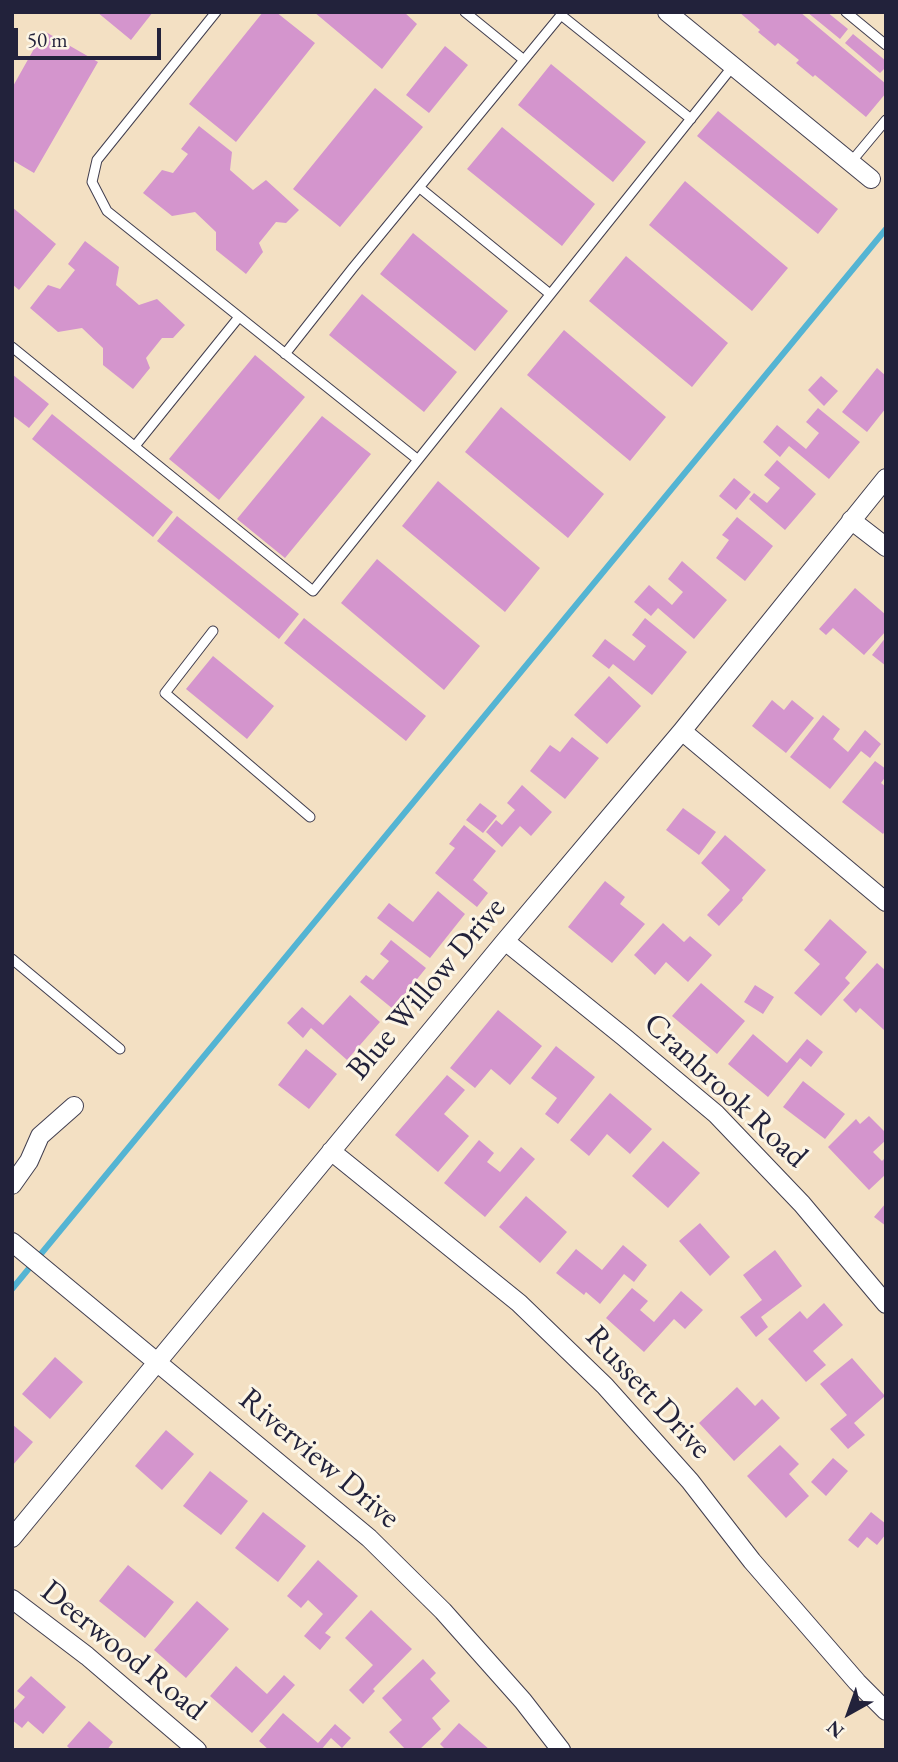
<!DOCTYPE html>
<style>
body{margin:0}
#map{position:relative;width:898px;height:1762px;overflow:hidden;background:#f3e0c3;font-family:"EB Garamond",serif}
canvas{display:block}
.frame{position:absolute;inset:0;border:14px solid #22223b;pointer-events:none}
.north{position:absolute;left:814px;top:1678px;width:70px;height:70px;-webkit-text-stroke:5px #fcf5e5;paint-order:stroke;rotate:220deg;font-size:19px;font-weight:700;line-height:28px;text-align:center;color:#22223b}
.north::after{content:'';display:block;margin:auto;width:24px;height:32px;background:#22223b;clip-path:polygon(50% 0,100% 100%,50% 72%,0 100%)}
.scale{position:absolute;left:14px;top:28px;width:147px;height:32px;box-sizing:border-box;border:4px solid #22223b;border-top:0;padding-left:9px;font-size:21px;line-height:24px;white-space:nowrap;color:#22223b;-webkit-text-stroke:5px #fcf5e5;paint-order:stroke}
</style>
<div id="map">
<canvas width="898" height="1762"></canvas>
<div class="frame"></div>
<div class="north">N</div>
<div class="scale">50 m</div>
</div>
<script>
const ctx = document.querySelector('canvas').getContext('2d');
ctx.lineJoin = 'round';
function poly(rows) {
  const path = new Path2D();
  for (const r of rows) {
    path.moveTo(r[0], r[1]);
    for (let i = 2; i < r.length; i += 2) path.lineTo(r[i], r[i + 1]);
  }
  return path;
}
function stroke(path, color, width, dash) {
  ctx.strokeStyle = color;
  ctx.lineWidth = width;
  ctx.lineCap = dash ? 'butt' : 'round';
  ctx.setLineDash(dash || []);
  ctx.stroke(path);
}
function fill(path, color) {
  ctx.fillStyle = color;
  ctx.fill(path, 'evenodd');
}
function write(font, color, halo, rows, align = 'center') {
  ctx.font = font + ' "EB Garamond",serif';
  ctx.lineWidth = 6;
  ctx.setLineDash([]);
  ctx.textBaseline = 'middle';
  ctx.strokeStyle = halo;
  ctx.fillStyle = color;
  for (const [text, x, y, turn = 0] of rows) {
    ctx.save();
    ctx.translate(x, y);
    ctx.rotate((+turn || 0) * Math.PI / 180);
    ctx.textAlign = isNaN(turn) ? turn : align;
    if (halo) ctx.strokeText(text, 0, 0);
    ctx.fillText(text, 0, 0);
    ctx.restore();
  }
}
const stream = poly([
 [12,1289,886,229]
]);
const building = poly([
 [97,12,153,12,131,40],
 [263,12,276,12,315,43,236,142,189,104],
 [314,12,404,12,417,24,382,69],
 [739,12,800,12,886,84,886,93,866,117,815,75,813,77,796,63,799,60,778,43,775,46,758,32,760,30],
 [807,12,827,12,848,29,840,39],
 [44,31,98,62,34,173,12,160,12,88],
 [853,34,886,61,886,67,880,73,845,43],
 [445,46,468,65,429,113,406,95],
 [551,64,646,142,613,182,518,105],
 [375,88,423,127,340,227,293,189],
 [718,111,838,209,818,234,697,136],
 [199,126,232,152,230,170,253,190,266,180,299,210,286,223,276,222,259,243,263,252,246,274,216,250,216,232,195,212,172,216,143,193,162,170,173,173,188,154,181,149],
 [502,127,595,204,562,246,467,169],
 [685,181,788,268,752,311,649,225],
 [12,207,56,244,19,290,12,284],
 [413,233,508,311,475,351,380,274],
 [85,241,119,267,116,285,139,305,157,299,185,325,173,338,162,338,146,358,150,368,133,389,103,365,103,348,82,328,58,332,30,308,48,285,60,289,75,270,68,264],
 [626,256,728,343,692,387,589,301],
 [362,294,457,372,424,412,329,335],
 [564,330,666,417,630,461,527,375],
 [255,355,305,397,219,500,169,459],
 [877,368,886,376,886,408,867,432,842,412],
 [12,374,49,404,29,428,12,415],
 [821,376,838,391,824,406,808,390],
 [501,407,604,494,568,538,465,452],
 [818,408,860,442,829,479,789,446,780,457,763,442,777,425,806,449,819,433,806,422],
 [52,414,173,512,153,537,32,439],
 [322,416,371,454,285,558,237,519],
 [777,460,816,494,785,530,749,499,754,493,767,503,780,488,764,475],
 [734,478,751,492,736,510,719,496],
 [438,481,540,568,505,612,402,526],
 [177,516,299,614,279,639,157,541],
 [737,517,773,546,745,581,716,558,729,540,722,535],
 [377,559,480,646,444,690,341,603],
 [682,561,727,600,694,639,658,608,651,616,634,602,649,585,672,605,683,592,668,579],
 [855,588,886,615,886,631,864,655,833,628,826,635,819,629],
 [304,618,426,716,406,741,284,643],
 [645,618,687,652,652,695,613,664,609,669,592,656,605,639,634,661,646,646,632,635],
 [886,637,886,666,872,655],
 [213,656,274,706,247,739,186,689],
 [609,676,641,706,607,744,574,715],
 [772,700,784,710,792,700,814,718,786,753,752,726],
 [823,715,840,729,833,739,848,752,865,730,881,744,870,758,861,751,830,789,790,757],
 [572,737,599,758,565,799,530,771,550,745,560,752],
 [875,761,886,769,886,776,881,783,886,787,886,830,883,834,842,802],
 [522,785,552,812,531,836,520,826,502,847,486,832,496,820,502,825,515,810,507,803],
 [480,803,497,816,483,833,466,820],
 [683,808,716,832,699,855,666,830],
 [464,825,496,851,473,880,488,893,477,907,435,873,455,848,449,844],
 [725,835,766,870,742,898,743,900,719,926,707,915,730,890,701,863],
 [605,881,625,897,620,904,645,924,612,963,568,927],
 [438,891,465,914,430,958,377,918,389,903,413,922],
 [830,919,867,952,845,978,850,983,821,1016,794,993,820,964,804,950],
 [663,923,684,942,690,936,712,955,688,982,666,962,655,975,634,955],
 [391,940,426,968,393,1009,360,982,366,975,373,980,389,961,380,954],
 [877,963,886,971,884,1030,860,1008,856,1013,843,1000],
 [701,983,745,1021,717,1054,672,1016],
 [755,985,774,997,763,1014,744,1002],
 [350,995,380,1022,347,1060,311,1028,303,1038,287,1023,302,1007,323,1025],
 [498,1010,542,1046,510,1085,491,1069,475,1088,450,1068],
 [753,1034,787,1063,807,1039,823,1052,811,1067,800,1058,768,1097,728,1064],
 [556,1046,595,1077,558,1124,545,1114,557,1098,531,1078],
 [306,1049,337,1074,309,1109,278,1085],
 [447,1075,465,1090,444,1114,469,1136,438,1172,395,1135],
 [803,1081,845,1114,825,1139,783,1107],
 [610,1093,652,1129,630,1154,607,1134,589,1156,570,1140],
 [869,1116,886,1133,886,1140,873,1152,882,1161,886,1157,886,1174,869,1190,828,1147,856,1119,860,1124],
 [479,1140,494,1153,487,1162,500,1172,521,1147,535,1159,485,1217,444,1183],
 [663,1141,700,1173,668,1208,632,1176],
 [526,1196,567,1232,540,1263,499,1227],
 [886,1203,886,1226,874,1217],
 [700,1223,730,1257,710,1276,679,1241],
 [623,1245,647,1265,634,1282,624,1274,600,1304,586,1292,584,1295,556,1273,576,1249,602,1270],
 [775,1250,802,1286,761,1317,768,1327,756,1337,740,1317,762,1300,743,1275],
 [632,1288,648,1301,640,1310,654,1322,681,1291,703,1310,685,1329,674,1319,644,1352,606,1318],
 [824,1303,843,1325,813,1351,826,1365,806,1382,768,1339,800,1311,807,1319],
 [55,1357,83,1382,50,1419,22,1394],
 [852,1358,885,1396,854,1423,865,1435,848,1449,830,1429,847,1415,820,1384],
 [737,1387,755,1406,762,1399,780,1418,734,1461,699,1423],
 [12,1424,33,1442,12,1466],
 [166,1430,194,1454,162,1490,135,1466],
 [780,1445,799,1464,789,1474,809,1496,786,1518,747,1476],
 [833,1458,848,1471,826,1496,811,1482],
 [210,1471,248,1501,221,1535,183,1506],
 [263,1512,306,1546,278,1582,235,1548],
 [871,1512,886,1524,886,1534,877,1545,867,1537,858,1548,848,1540],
 [318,1560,358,1596,325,1633,331,1637,320,1650,304,1636,323,1614,308,1600,301,1608,287,1596],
 [128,1565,174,1602,145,1638,99,1601],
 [197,1601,229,1629,186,1678,154,1650],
 [371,1610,412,1649,373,1689,375,1691,363,1704,349,1690,373,1665,345,1638],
 [423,1659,436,1673,430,1679,450,1701,432,1718,441,1729,419,1750,406,1750,389,1732,402,1720,382,1698],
 [236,1666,267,1694,284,1675,295,1685,252,1733,210,1696],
 [31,1676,66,1707,43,1734,28,1721,22,1728,12,1720,12,1712,25,1697,17,1691],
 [283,1713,318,1743,335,1724,351,1738,342,1748,331,1738,321,1750,269,1750,259,1741],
 [89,1721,113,1742,107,1750,71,1750,67,1746],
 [459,1723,490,1750,446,1750,440,1744]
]);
const lane = poly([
 [216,12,97,160,92,182,107,211,417,459],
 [465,12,524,60],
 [846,12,886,45],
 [851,162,886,120],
 [420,188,550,294],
 [12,347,313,591,733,66],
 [285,354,352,269,561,15,691,119],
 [135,446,239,317],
 [213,631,165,693,310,817],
 [12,959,120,1049]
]);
const street = poly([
 [667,12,871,179],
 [851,520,886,547],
 [682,731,886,902],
 [505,941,624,1037,716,1114,802,1204,886,1304],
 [331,1151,519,1303,605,1386,690,1481,752,1561,857,1682,886,1711],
 [12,1185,29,1161,40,1136,74,1106],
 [12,1242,369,1538,443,1611,523,1701,561,1750],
 [12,1538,505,941,682,731,886,478],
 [12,1599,87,1656,197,1750]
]);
const streetNames = [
 ["Blue Willow Drive",427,989,-50],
 ["Cranbrook Road",725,1091,43],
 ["Russett Drive",648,1393,47],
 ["Riverview Drive",319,1459,40],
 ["Deerwood Road",123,1651,39]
];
stroke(stream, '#54b4d3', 6);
fill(building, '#d495cd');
stroke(lane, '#413e4f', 11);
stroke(street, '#413e4f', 20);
stroke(lane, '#fff', 9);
stroke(street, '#fff', 18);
write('32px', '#22223b', '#fcf5e5', streetNames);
</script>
